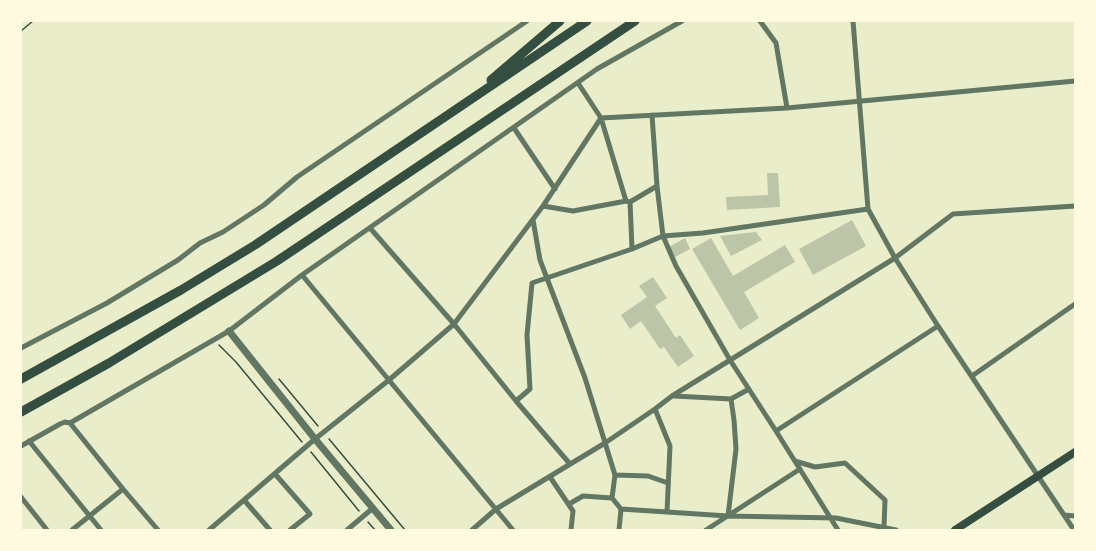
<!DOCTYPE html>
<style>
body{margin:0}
#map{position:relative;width:1096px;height:551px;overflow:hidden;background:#e9edc9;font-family:"Space Grotesk",sans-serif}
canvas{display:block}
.frame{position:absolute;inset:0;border:22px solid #fefae0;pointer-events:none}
</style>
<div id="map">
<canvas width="1096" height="551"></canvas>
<div class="frame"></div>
</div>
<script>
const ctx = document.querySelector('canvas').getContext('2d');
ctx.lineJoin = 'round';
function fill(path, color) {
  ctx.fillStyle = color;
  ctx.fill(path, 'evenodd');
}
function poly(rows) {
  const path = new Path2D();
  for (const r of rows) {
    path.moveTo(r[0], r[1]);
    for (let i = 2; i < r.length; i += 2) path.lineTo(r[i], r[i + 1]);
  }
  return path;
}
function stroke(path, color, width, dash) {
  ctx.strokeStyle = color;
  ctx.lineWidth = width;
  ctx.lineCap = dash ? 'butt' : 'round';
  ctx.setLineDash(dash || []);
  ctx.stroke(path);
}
const building = poly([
 [767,173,778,173,780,207,727,210,726,197,768,195],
 [852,220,866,246,813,275,799,249],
 [756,232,762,240,731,256,720,236],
 [685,238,690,249,675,257,669,247],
 [711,238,733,276,785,245,795,262,744,292,759,318,740,330,692,249],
 [653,277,667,298,655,306,676,338,680,335,694,356,678,367,664,347,660,349,641,321,630,329,621,315,647,297,639,286]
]);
const path = poly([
 [21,31,33,21],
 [219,345,236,362,302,442],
 [279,379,318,426],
 [329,439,405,530],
 [311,452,359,511],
 [368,522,375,530]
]);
const minor = poly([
 [760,21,776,43,787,108],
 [853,21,868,209,895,258,938,326,1074,530],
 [578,83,601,118,626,201],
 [652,115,657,186,663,236,676,266,730,360,776,431,838,530],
 [601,118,787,108,1075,81],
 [514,128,555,189],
 [630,202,632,249],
 [543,206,573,211,626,201,630,202,657,186],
 [533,220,540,260,585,378,615,475,612,498,621,509,619,530],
 [370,228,454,324,516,401,570,464],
 [302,275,513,530],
 [21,348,107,303,178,260,200,243,223,232,264,205,297,177,527,21],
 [972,376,1075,304],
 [674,396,731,399,749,389],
 [516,401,530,389,527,335,532,283,632,249,663,236,703,233,868,209],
 [655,409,670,446,667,512],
 [70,423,123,489,158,530],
 [776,431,938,326],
 [29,441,101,530],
 [21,446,60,424,65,422,70,423,229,331,302,275,597,69,682,21],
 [795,461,815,467,845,463,885,500,884,527],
 [275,474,310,514,290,530],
 [615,475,648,476,668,483],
 [550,477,573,511,571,530],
 [21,497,47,530],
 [244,500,270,530],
 [569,504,583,496,612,498],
 [621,509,728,516,836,518,896,530],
 [1064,515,1075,516],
 [728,516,736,449,734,420,731,399],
 [72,530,123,489],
 [209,530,315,439,389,380,454,324,543,206,601,118],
 [347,530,373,508],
 [472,530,496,509,605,443,655,409,672,396,895,258,953,214,1075,206],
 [706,530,800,469]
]);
const tertiary = poly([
 [229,331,315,439,391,530]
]);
const secondary = poly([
 [955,530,1075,452]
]);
const trunk = poly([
 [491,80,560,21],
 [21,379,181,290,255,245,587,21],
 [21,412,109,363,277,261,635,21]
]);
fill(building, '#bcc5a7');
stroke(path, '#344e41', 1.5);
stroke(minor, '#617663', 5);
stroke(tertiary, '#617663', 7);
stroke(secondary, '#344e41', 8);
stroke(trunk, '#344e41', 9);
</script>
